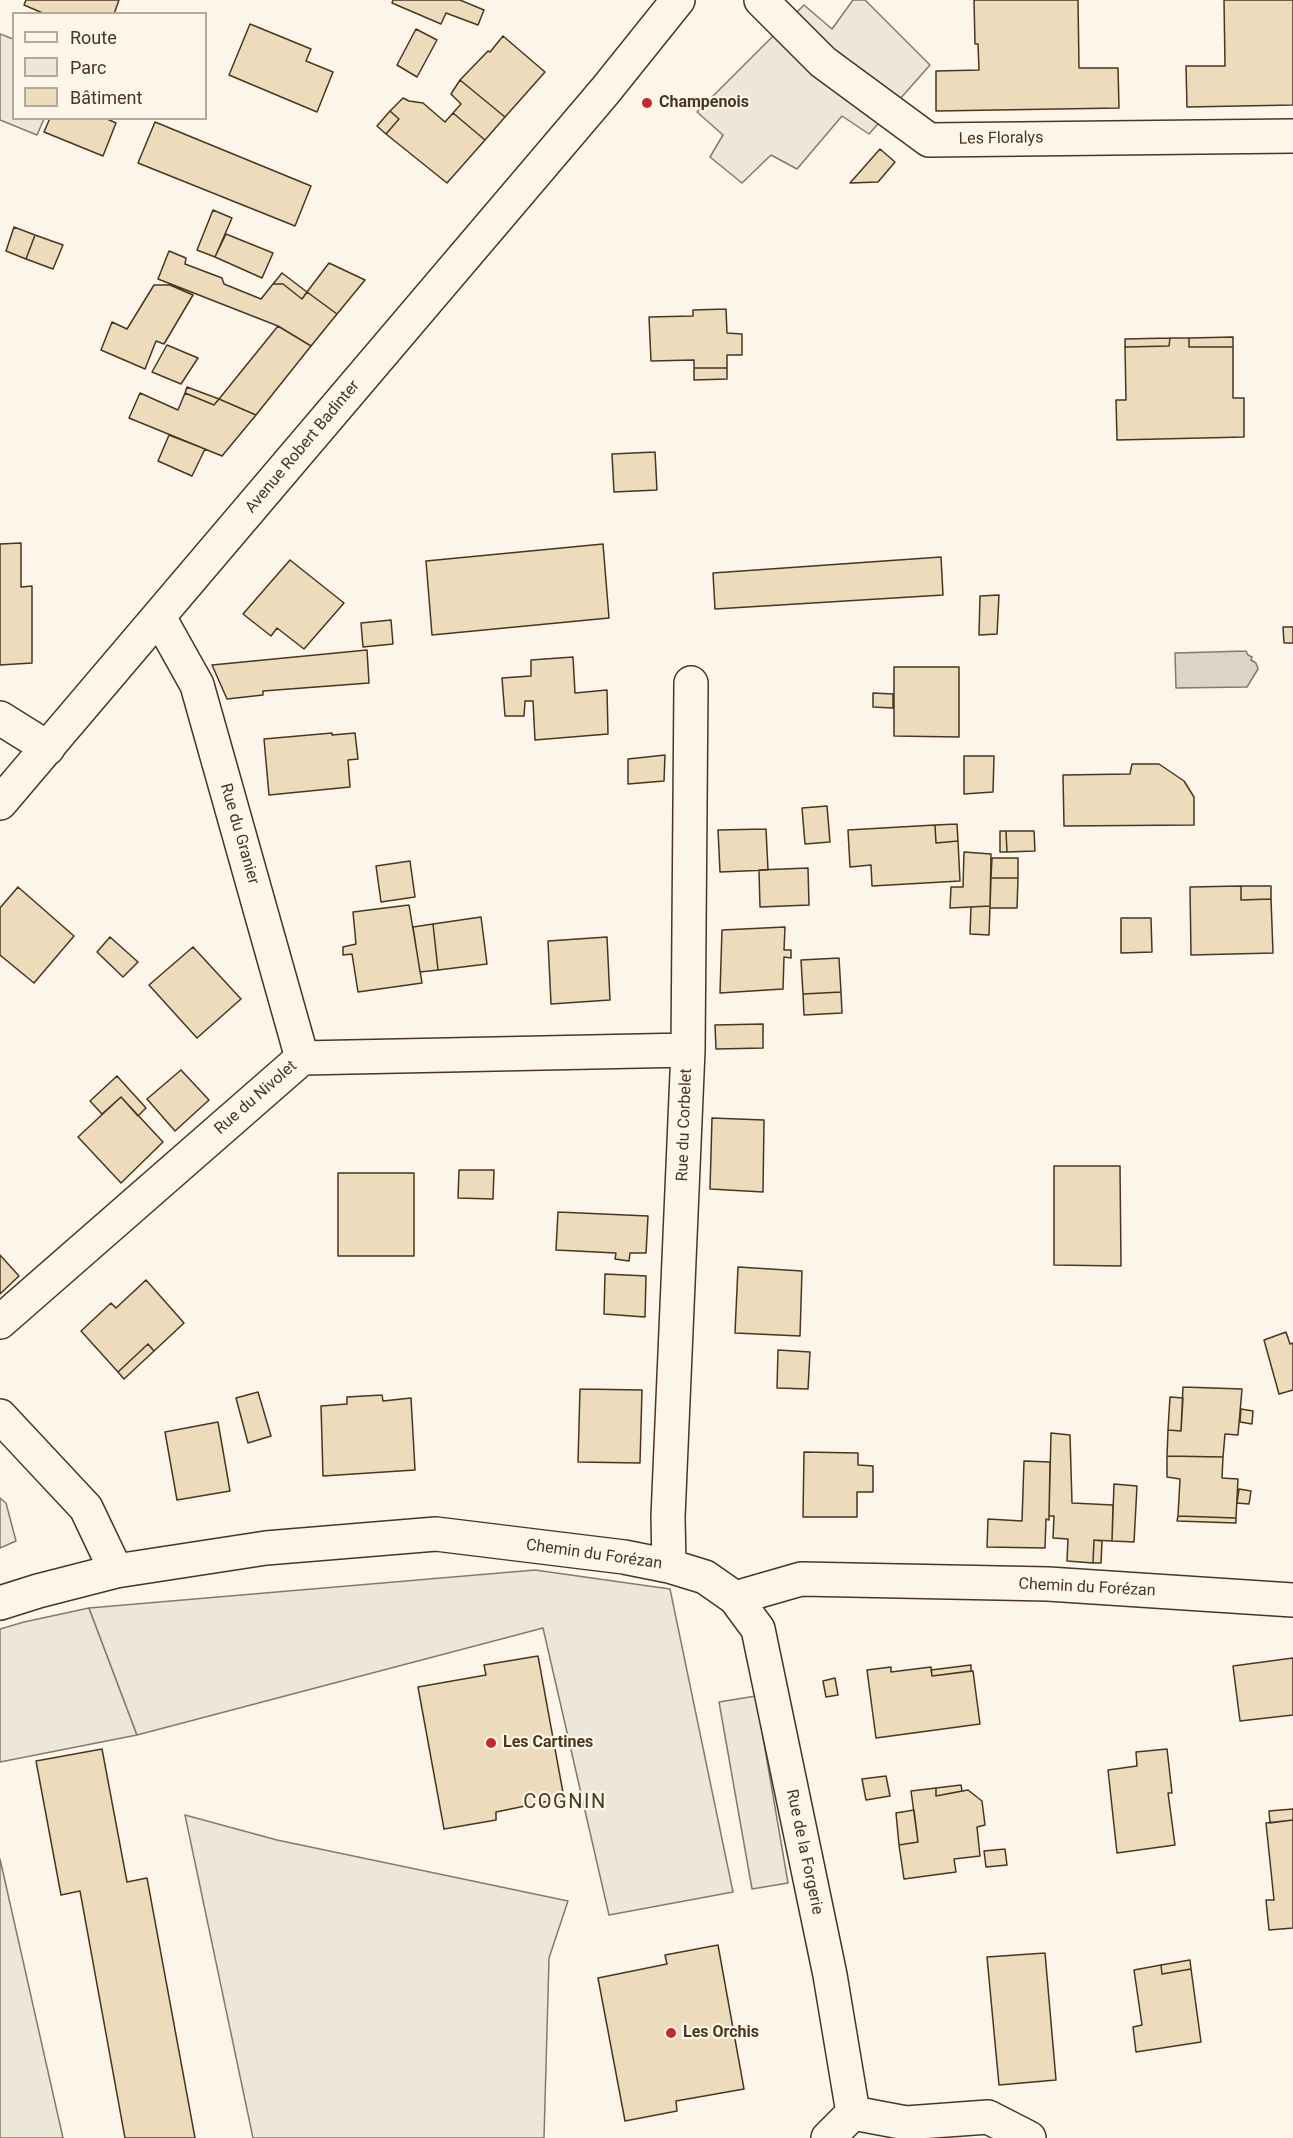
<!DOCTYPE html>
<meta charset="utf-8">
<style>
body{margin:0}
#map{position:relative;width:1293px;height:2138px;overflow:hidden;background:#fbf6e9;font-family:Roboto,sans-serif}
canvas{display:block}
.legend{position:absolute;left:12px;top:12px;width:195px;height:108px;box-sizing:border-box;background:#fbf6e9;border:2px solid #b4a999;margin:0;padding:8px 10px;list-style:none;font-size:18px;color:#4a3520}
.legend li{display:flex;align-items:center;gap:12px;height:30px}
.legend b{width:30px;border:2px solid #b4a999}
</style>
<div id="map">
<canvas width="1293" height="2138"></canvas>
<ul class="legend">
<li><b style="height:8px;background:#fbf6e9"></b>Route</li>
<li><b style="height:16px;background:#ede6d9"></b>Parc</li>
<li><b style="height:16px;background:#ecdcbc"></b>Bâtiment</li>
</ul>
</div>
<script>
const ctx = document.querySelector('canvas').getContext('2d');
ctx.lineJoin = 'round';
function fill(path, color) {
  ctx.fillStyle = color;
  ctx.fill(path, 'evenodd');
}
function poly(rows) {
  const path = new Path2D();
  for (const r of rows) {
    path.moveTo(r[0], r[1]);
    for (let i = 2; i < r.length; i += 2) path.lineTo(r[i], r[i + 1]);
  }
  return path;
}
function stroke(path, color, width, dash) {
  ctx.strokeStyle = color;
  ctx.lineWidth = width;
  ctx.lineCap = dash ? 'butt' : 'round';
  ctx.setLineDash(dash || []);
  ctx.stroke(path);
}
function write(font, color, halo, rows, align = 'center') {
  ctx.font = font + ' Roboto,sans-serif';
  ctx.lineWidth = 4.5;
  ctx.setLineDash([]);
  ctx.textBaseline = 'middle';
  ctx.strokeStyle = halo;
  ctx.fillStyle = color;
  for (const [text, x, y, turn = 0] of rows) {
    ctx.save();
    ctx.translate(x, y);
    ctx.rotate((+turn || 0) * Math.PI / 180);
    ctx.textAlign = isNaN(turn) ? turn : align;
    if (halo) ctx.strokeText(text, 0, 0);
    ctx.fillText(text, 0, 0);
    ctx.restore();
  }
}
const green = poly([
 [0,1498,6,1503,16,1541,0,1548,0,1498],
 [89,1608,137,1735,0,1762,0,1629,24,1622,89,1608],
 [185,1815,277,1840,568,1901,549,1958,544,2138,253,2138,185,1815]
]);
const parking = poly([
 [853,0,865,0,930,65,869,134,842,116,797,169,771,155,742,183,710,157,723,135,697,112,804,5,832,29,853,0],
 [0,34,13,39,14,118,44,119,37,135,0,120,0,34],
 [535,1570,670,1589,733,1892,609,1915,543,1628,137,1735,89,1608,535,1570],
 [756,1696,788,1883,752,1889,719,1702,756,1696],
 [0,1859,63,2138,0,2138,0,1859]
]);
const water = poly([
 [1246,651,1248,655,1252,657,1251,660,1256,663,1258,669,1247,687,1176,688,1175,653,1246,651]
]);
const building = poly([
 [26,0,119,0,114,14,45,14,24,5,26,0],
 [393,0,460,0,484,10,478,25,446,13,441,24,392,3,393,0],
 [974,0,1078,0,1079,68,1118,68,1119,108,936,111,936,71,979,70,978,44,975,44,974,0],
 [1224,0,1293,0,1293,105,1187,107,1186,66,1225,66,1224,0],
 [250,24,311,49,306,61,333,72,317,112,229,75,250,24],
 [416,29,437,40,417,77,397,65,416,29],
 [503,36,545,72,505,117,460,80,488,51,490,52,503,36],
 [460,80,505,117,485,140,453,113,461,104,451,94,460,80],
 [403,98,409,101,423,103,445,122,453,113,485,140,447,183,386,134,399,119,390,111,403,98],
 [390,111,399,119,386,134,377,126,390,111],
 [50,118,105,118,116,123,103,156,44,132,50,118],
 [155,122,311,186,295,226,138,163,155,122],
 [880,149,895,162,878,182,850,183,880,149],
 [213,210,232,218,215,257,197,250,213,210],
 [14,227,35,235,26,259,6,251,14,227],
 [226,234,273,253,262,278,215,257,226,234],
 [35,235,63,245,53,269,26,259,35,235],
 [169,251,186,258,185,264,222,278,224,284,261,299,273,284,283,284,302,299,307,292,337,314,311,346,278,326,158,279,169,251],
 [329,263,365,280,337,314,307,292,329,263],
 [282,273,307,292,302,299,283,284,273,284,282,273],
 [154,285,170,285,193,295,164,344,156,341,145,369,101,350,112,322,127,329,154,285],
 [726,309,727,333,742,334,742,355,727,355,727,368,694,368,694,360,651,361,649,317,693,316,693,310,726,309],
 [278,326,311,346,256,415,219,399,278,326],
 [1233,337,1233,347,1189,347,1189,338,1233,337],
 [1170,338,1169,346,1125,347,1125,339,1170,338],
 [1170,338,1189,338,1189,347,1233,347,1233,398,1244,398,1244,437,1117,440,1116,400,1126,400,1125,347,1169,346,1170,338],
 [167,345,198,358,181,384,152,372,167,345],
 [694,368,727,368,727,379,694,380,694,368],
 [187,387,219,399,214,405,185,393,187,387],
 [140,393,178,410,185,393,214,405,219,399,256,415,222,456,129,418,140,393],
 [169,435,205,449,192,476,158,461,169,435],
 [655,452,657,490,614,492,612,454,655,452],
 [21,543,21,587,32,586,32,663,0,665,0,544,21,543],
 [603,544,609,618,432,635,426,561,603,544],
 [941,557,943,595,715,609,713,573,941,557],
 [290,560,344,603,304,649,277,628,271,636,243,614,290,560],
 [999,595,997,634,979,635,980,596,999,595],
 [391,620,393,644,363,647,361,623,391,620],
 [1283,627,1293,627,1293,643,1284,643,1283,627],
 [367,650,369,683,263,691,263,695,227,699,212,665,367,650],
 [573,657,575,693,607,690,608,734,535,740,533,701,525,701,524,716,505,716,502,678,531,676,531,660,573,657],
 [894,667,959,667,959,737,894,736,894,667],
 [873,693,893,694,893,708,873,707,873,693],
 [332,733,332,735,355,733,358,759,348,760,350,787,269,795,264,739,332,733],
 [665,755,664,781,628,784,628,759,665,755],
 [964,756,994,756,993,792,964,794,964,756],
 [1132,764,1159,764,1184,781,1194,797,1194,825,1064,826,1063,775,1130,774,1132,764],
 [827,806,830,842,805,844,802,808,827,806],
 [957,824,958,841,936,843,935,825,957,824],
 [935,825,936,843,958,841,960,881,872,886,871,865,850,867,848,830,935,825],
 [766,829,768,870,720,872,718,830,766,829],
 [1000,831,1006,831,1007,852,1000,852,1000,831],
 [1006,831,1034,831,1035,851,1007,852,1006,831],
 [964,852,991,854,990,906,950,908,951,887,963,887,964,852],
 [992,858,1018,858,1018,878,991,878,992,858],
 [410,861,415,897,381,902,376,866,410,861],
 [808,868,809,905,760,907,759,870,808,868],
 [991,878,1018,878,1017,908,990,908,991,878],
 [1241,886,1271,886,1271,899,1241,900,1241,886],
 [1241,886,1241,900,1271,899,1273,953,1191,955,1190,887,1241,886],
 [18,887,74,936,34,983,0,955,0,908,18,887],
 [409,905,422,983,358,992,352,954,343,955,343,947,356,944,353,912,409,905],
 [990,906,989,935,970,934,971,907,990,906],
 [481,917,487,964,438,970,433,924,481,917],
 [1121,918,1151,918,1152,952,1121,953,1121,918],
 [433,924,438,970,420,972,413,927,433,924],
 [785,927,784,950,791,950,791,958,784,957,783,989,720,993,722,930,785,927],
 [110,937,138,962,123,977,97,952,110,937],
 [607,937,610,1000,551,1004,548,941,607,937],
 [193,947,241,999,197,1038,149,985,193,947],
 [839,958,841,992,803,994,801,960,839,958],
 [841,992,842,1013,804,1015,803,994,841,992],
 [763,1024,763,1048,716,1049,715,1025,763,1024],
 [181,1070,209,1100,175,1131,147,1099,181,1070],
 [117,1076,146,1108,138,1116,121,1097,102,1114,90,1101,117,1076],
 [121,1097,163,1142,121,1183,78,1137,121,1097],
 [712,1118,764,1120,763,1192,710,1189,712,1118],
 [1054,1166,1120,1166,1121,1266,1054,1265,1054,1166],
 [459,1170,494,1170,493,1199,458,1198,459,1170],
 [338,1173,414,1173,414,1256,338,1256,338,1173],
 [558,1212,648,1216,646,1253,630,1253,629,1261,615,1259,616,1253,556,1250,558,1212],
 [0,1255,19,1276,0,1294,0,1255],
 [738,1267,802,1271,800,1336,735,1333,738,1267],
 [605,1274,646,1276,645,1317,604,1314,605,1274],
 [146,1280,184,1323,154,1351,148,1344,118,1372,81,1331,111,1303,116,1308,146,1280],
 [1286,1332,1290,1344,1293,1343,1293,1390,1279,1394,1264,1340,1286,1332],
 [148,1344,154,1351,124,1379,118,1372,148,1344],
 [778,1350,810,1352,808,1389,777,1388,778,1350],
 [1183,1387,1242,1389,1238,1435,1225,1434,1223,1457,1167,1456,1168,1430,1181,1431,1183,1387],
 [580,1389,642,1390,640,1463,578,1462,580,1389],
 [258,1392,271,1436,248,1443,236,1398,258,1392],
 [382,1395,383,1401,411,1398,415,1470,323,1476,321,1406,347,1404,347,1397,382,1395],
 [1170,1397,1183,1398,1181,1431,1168,1430,1170,1397],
 [1241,1409,1253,1411,1252,1424,1240,1422,1241,1409],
 [218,1422,230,1491,177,1500,165,1432,218,1422],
 [1051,1433,1070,1435,1072,1503,1113,1505,1112,1541,1094,1540,1093,1563,1067,1561,1068,1539,1053,1538,1054,1516,1049,1516,1051,1433],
 [804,1452,858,1453,858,1465,873,1466,873,1492,857,1492,857,1517,803,1517,804,1452],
 [1167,1456,1223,1457,1222,1478,1238,1479,1236,1518,1178,1516,1180,1479,1167,1477,1167,1456],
 [1024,1461,1050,1462,1049,1516,1049,1520,1046,1519,1045,1548,987,1547,988,1519,1022,1521,1024,1461],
 [1114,1484,1137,1486,1134,1542,1112,1541,1114,1484],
 [1239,1489,1251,1491,1249,1504,1237,1503,1239,1489],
 [1178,1516,1236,1518,1236,1523,1177,1521,1178,1516],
 [1094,1540,1102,1541,1101,1563,1093,1563,1094,1540],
 [538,1656,564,1798,496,1812,496,1820,444,1829,418,1687,486,1675,484,1665,538,1656],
 [1293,1658,1293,1715,1240,1721,1233,1666,1293,1658],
 [971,1665,971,1671,932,1676,931,1670,971,1665],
 [891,1667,891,1672,931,1667,932,1676,973,1671,980,1724,876,1738,867,1670,891,1667],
 [835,1678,838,1695,826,1697,823,1681,835,1678],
 [102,1749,127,1882,147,1878,195,2138,125,2138,80,1891,61,1895,36,1761,102,1749],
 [1167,1749,1172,1793,1168,1793,1175,1845,1117,1853,1108,1770,1137,1766,1136,1752,1167,1749],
 [886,1776,890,1796,866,1800,862,1779,886,1776],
 [961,1785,962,1791,936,1796,936,1788,961,1785],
 [936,1788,936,1796,968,1790,982,1801,985,1825,977,1827,980,1856,954,1859,956,1872,904,1879,899,1845,918,1842,911,1791,936,1788],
 [1293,1809,1293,1820,1270,1823,1269,1811,1293,1809],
 [914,1810,918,1842,899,1845,896,1813,914,1810],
 [1293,1820,1293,1928,1269,1930,1266,1900,1274,1900,1266,1823,1293,1820],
 [1005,1849,1007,1865,986,1867,984,1851,1005,1849],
 [718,1945,744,2089,676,2101,677,2111,625,2121,598,1978,667,1964,665,1955,718,1945],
 [1045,1953,1056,2080,999,2085,987,1957,1045,1953],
 [1190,1960,1191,1969,1162,1974,1161,1965,1190,1960],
 [1161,1965,1162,1974,1191,1969,1201,2042,1136,2052,1133,2027,1142,2025,1134,1970,1161,1965]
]);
const minor = poly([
 [761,0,823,62,929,140,1293,136],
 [159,617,197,685,302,1058],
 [0,718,48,748],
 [0,1322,302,1058,688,1050],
 [0,1416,86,1508,116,1571],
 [669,1566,668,1517,688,1050,691,683],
 [735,1598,801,1579,1048,1584,1293,1600],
 [0,1603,38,1591,116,1571,266,1548,436,1534,624,1557,669,1566,705,1577,735,1598,758,1629,830,1975,853,2113,906,2123,988,2117,1029,2138],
 [828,2138,853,2113]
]);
const major = poly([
 [0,803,605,91,678,0]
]);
const markers = [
 [647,103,6,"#c62828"],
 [491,1743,6,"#c62828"],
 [671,2033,6,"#c62828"]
];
const poiNames = [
 ["Champenois",659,103],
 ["Les Cartines",503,1743],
 ["Les Orchis",683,2033]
];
const streetNames = [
 ["Les Floralys",1001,139,-1],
 ["Avenue Robert Badinter",303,447,-50],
 ["Rue du Granier",239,834,74],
 ["Rue du Nivolet",256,1098,-41],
 ["Rue du Corbelet",685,1125,-88],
 ["Chemin du Forézan",594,1555,8],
 ["Chemin du Forézan",1087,1588,3],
 ["Rue de la Forgerie",804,1852,78]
];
const quarterNames = [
 ["COGNIN",565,1803]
];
fill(green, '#ede6d9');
stroke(green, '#887966', 1.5);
fill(parking, '#ede7d9');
stroke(parking, '#887966', 1.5);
fill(water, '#dcd4c6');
stroke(water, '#887966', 1.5);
fill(building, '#ecdcbc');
stroke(building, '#4a3520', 1.5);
stroke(minor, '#4a3520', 36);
stroke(major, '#4a3520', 36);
stroke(minor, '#fbf6e9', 33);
stroke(major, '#fbf6e9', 33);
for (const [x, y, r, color] of markers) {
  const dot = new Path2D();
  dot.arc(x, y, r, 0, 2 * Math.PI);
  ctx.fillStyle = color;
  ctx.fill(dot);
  stroke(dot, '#fbf6e9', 2);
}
write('bold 16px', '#4a3520', '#fbf6e9', poiNames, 'left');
write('16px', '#4a3520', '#fbf6e9', streetNames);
ctx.letterSpacing = '1.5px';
write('20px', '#4a3520', '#fbf6e9', quarterNames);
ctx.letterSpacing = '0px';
</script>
